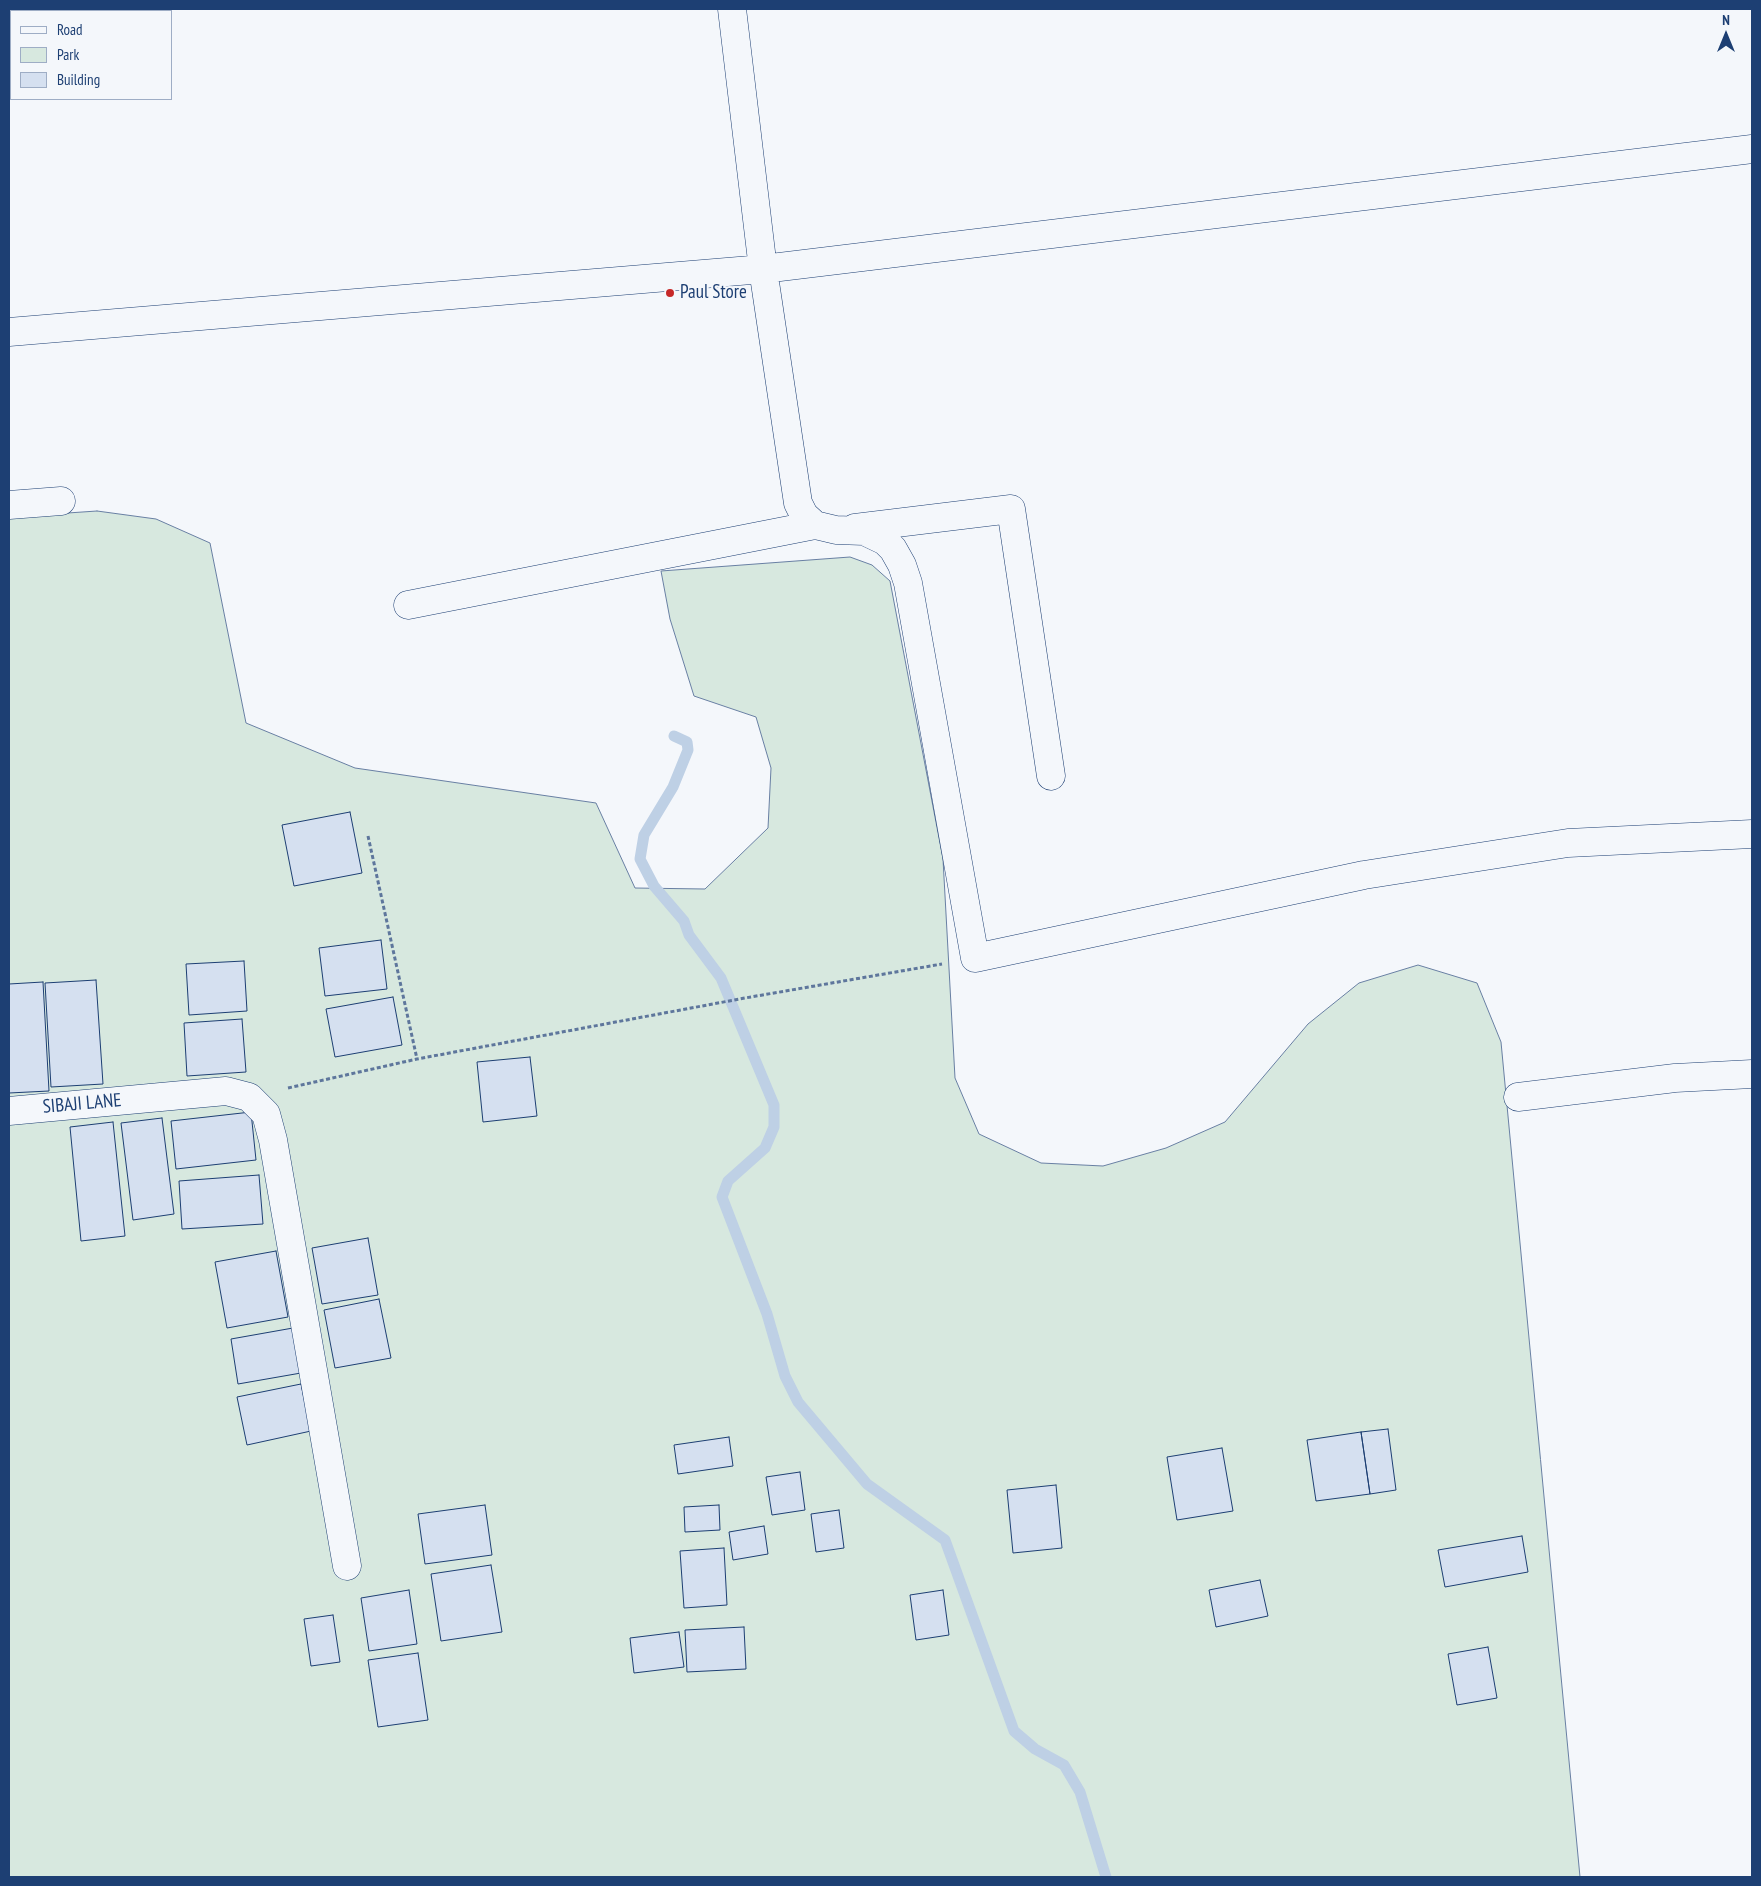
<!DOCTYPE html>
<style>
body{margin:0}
#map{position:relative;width:1761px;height:1886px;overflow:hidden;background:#f4f7fb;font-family:"PT Sans Narrow",sans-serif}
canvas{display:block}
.frame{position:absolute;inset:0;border:10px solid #1d3f73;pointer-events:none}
.legend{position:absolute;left:10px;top:10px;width:162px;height:90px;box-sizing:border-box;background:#f4f7fb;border:1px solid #9eadc5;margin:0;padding:6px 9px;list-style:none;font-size:15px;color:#1d3f73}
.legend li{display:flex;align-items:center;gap:10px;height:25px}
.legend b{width:25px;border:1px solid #9eadc5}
.north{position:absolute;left:1701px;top:10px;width:50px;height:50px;-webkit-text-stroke:4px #f4f7fb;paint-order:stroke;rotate:0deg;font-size:14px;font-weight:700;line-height:20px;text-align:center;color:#1d3f73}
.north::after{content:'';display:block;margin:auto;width:18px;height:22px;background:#1d3f73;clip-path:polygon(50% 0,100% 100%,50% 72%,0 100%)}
</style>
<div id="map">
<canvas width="1761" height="1886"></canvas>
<div class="frame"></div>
<ul class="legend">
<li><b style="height:6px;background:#f4f7fb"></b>Road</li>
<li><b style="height:14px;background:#d7e8df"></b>Park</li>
<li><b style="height:14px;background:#d5e0f0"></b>Building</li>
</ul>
<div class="north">N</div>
</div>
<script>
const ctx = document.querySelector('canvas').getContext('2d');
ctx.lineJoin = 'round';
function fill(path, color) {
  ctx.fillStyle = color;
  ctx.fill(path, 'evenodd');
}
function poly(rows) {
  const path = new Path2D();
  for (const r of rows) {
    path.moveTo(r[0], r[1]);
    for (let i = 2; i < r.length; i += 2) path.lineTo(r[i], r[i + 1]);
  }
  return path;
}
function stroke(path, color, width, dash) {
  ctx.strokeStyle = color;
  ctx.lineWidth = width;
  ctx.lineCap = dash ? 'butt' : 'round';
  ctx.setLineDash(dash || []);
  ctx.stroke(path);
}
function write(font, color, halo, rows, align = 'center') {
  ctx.font = font + ' "PT Sans Narrow",sans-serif';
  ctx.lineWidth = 4;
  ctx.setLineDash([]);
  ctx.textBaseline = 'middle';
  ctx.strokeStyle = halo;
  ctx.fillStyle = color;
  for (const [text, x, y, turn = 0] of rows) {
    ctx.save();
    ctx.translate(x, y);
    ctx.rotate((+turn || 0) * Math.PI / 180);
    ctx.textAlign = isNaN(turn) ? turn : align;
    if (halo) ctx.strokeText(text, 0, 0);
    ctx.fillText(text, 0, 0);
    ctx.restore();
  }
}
const green = poly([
 [97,511,156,519,210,543,246,723,355,768,596,803,635,888,705,889,768,828,771,768,756,717,694,696,670,619,661,571,850,557,872,565,890,581,943,859,955,1078,979,1134,1041,1163,1103,1166,1166,1148,1225,1122,1308,1024,1359,983,1418,965,1477,983,1501,1042,1580,1877,9,1877,9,517,97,511]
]);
const stream = poly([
 [674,736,687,742,688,750,673,787,644,835,640,859,654,886,684,921,689,935,721,978,774,1105,774,1127,765,1148,728,1181,722,1197,767,1314,785,1376,798,1402,867,1484,945,1540,1014,1731,1035,1749,1064,1765,1080,1792,1106,1877]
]);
const building = poly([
 [350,812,362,873,294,886,282,825,350,812],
 [381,940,387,989,325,996,319,948,381,940],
 [244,961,247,1011,189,1015,186,964,244,961],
 [96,980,103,1084,51,1087,45,983,96,980],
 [43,982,49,1091,9,1093,9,984,43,982],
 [393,997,402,1045,335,1057,326,1009,393,997],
 [242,1019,246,1072,187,1076,184,1023,242,1019],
 [530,1057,537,1116,483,1122,477,1062,530,1057],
 [251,1112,256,1160,176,1169,171,1121,251,1112],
 [162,1118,174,1214,133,1220,121,1123,162,1118],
 [113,1122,125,1236,81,1241,70,1127,113,1122],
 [259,1175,263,1224,182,1229,179,1181,259,1175],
 [368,1238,378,1295,322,1304,312,1248,368,1238],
 [276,1251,288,1317,227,1328,215,1262,276,1251],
 [379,1299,391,1358,335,1368,324,1310,379,1299],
 [293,1328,301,1373,238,1384,231,1339,293,1328],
 [301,1384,311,1431,247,1445,237,1397,301,1384],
 [1388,1429,1396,1490,1370,1494,1361,1432,1388,1429],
 [1361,1432,1370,1494,1316,1501,1307,1440,1361,1432],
 [729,1437,733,1466,678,1474,674,1445,729,1437],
 [1222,1448,1233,1511,1177,1520,1167,1457,1222,1448],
 [800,1472,805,1510,772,1515,766,1477,800,1472],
 [1056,1485,1062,1548,1013,1553,1007,1490,1056,1485],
 [485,1505,492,1555,425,1564,418,1514,485,1505],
 [719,1505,720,1530,685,1532,684,1507,719,1505],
 [839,1510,844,1548,816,1552,811,1514,839,1510],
 [764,1526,768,1554,733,1560,729,1532,764,1526],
 [1522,1536,1528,1572,1445,1587,1438,1550,1522,1536],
 [724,1548,727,1605,684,1608,680,1551,724,1548],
 [491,1565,502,1632,441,1641,431,1574,491,1565],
 [1260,1580,1268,1616,1216,1627,1209,1590,1260,1580],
 [409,1590,417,1644,369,1651,361,1598,409,1590],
 [943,1590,949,1635,916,1640,910,1595,943,1590],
 [333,1615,340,1662,311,1666,304,1619,333,1615],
 [744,1627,746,1669,687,1672,685,1630,744,1627],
 [679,1632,684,1667,634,1673,630,1638,679,1632],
 [1488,1647,1497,1698,1457,1705,1448,1654,1488,1647],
 [418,1653,428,1720,378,1727,368,1660,418,1653]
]);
const path = poly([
 [368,836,417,1059],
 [288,1088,417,1059,745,998,942,964]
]);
const minor = poly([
 [732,9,763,269,798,503,804,515,815,525,836,530,864,531,885,541,893,549,902,565,908,583,975,958,1364,875,1568,843,1752,834],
 [9,10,17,9],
 [9,332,763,269,1752,149],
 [9,505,61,501],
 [855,528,1011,509,1051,776],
 [408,605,815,525],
 [1518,1097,1675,1078,1752,1074],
 [9,1111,226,1091,249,1097,266,1114,273,1140,347,1566]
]);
const markers = [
 [670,293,5,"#c62828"]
];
const poiNames = [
 ["Paul Store",680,293]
];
const streetNames = [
 ["SIBAJI LANE",82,1104,-5]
];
fill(green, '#d7e8df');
stroke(green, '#687fa3', 1);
stroke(stream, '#bed0e5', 11);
fill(building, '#d5e0f0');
stroke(building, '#1d3f73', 1);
stroke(minor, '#1d3f73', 29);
stroke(path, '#5e769c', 3, [4, 2.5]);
stroke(minor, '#f4f7fb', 28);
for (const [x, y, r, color] of markers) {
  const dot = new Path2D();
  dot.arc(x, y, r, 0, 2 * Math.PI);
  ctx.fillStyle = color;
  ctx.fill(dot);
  stroke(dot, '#f4f7fb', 2);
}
write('19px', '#1d3f73', '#f4f7fb', poiNames, 'left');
write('19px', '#1d3f73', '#f4f7fb', streetNames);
</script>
